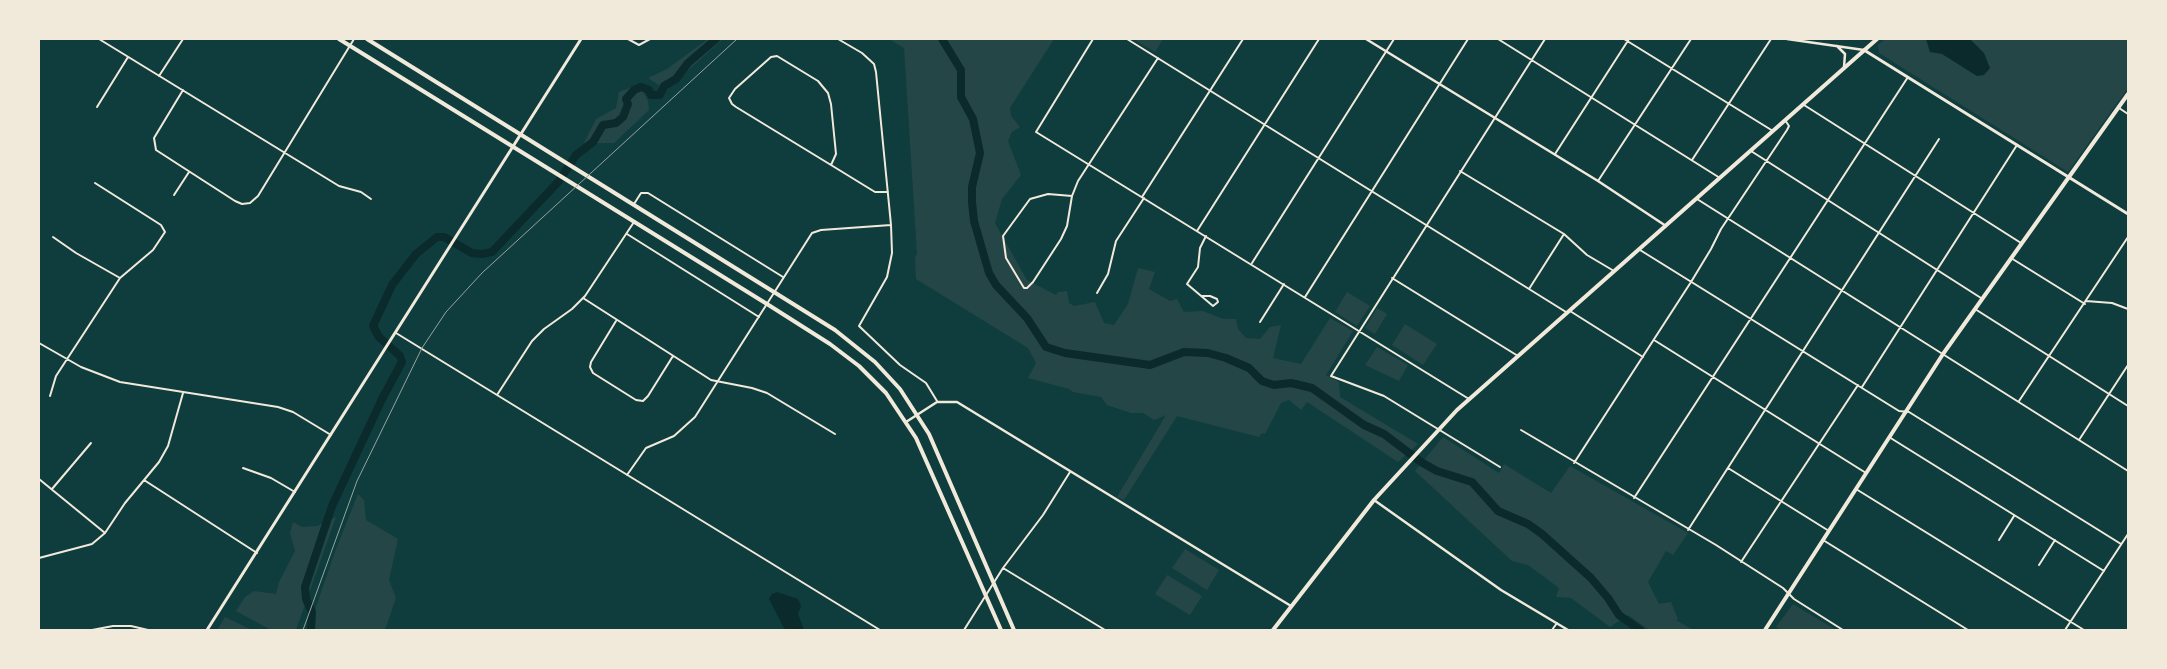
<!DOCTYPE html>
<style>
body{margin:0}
#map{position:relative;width:2167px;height:669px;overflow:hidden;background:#0f3d3e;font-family:Inter,sans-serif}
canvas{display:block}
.frame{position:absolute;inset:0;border:40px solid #f1e9da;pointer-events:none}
</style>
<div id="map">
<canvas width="2167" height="669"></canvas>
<div class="frame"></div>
</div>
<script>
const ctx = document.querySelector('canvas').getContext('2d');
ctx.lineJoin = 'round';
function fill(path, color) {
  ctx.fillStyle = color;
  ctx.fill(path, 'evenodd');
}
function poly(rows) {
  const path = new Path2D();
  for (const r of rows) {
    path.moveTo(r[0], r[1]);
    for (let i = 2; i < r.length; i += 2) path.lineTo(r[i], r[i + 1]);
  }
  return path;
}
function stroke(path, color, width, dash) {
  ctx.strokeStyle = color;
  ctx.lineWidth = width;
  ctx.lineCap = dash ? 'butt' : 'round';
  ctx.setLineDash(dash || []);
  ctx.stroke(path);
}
const green = poly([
 [708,39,723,39,666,90,648,78,667,69],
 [889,39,1054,39,1010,108,1011,116,1020,127,1012,132,1008,141,1021,175,1002,199,995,223,1027,280,1056,295,1058,292,1067,291,1069,303,1074,306,1095,302,1104,323,1114,325,1128,304,1138,268,1155,272,1149,289,1170,301,1177,299,1184,312,1203,311,1223,319,1236,319,1238,329,1246,338,1260,339,1270,327,1281,325,1273,358,1301,364,1330,318,1353,331,1326,375,1339,382,1340,397,1418,444,1398,462,1307,402,1301,410,1289,400,1281,403,1265,434,1262,433,1259,437,1177,416,1124,500,1117,497,1166,415,1154,420,1143,413,1131,413,1107,405,1101,397,1073,392,1069,389,1028,378,1036,363,1028,348,916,279,915,257,917,254,904,48],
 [1133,39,1163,39,1155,52],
 [1885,39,2128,39,2128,88,2068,172,1879,53,1878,45],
 [639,84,648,101,649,110,614,143,584,143,596,119,616,108,619,92],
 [1347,292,1370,306,1357,326,1335,312],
 [1377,308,1387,314,1375,334,1365,328],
 [1405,324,1437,344,1423,365,1392,345],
 [1377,347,1408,365,1399,381,1365,365],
 [1443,437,1499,473,1504,464,1551,493,1570,466,1688,533,1673,555,1666,551,1648,582,1659,604,1671,602,1678,619,1676,620,1693,630,1649,630,1628,615,1610,627,1571,598,1556,597,1559,588,1528,565,1512,561,1415,471],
 [358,494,364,500,366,520,398,539,389,580,396,598,386,627,385,630,308,630,336,549],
 [336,517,296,630,271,630,236,611,245,597,254,591,276,594,279,582,295,551,290,533,293,522,302,527,317,526],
 [1185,549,1219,570,1207,590,1172,568],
 [1167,575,1202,596,1190,615,1155,594],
 [1793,604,1836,630,1781,630,1776,627],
 [225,617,252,630,217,630]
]);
const water = poly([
 [1926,39,1970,39,1984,53,1990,68,1984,75,1977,76,1942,54,1930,52],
 [777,592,798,599,801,606,798,614,804,630,785,630,769,599,772,594]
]);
const river = poly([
 [942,39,961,70,961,97,973,119,980,153,972,187,972,202,974,221,989,273,996,285,1027,318,1046,347,1065,353,1150,365,1184,352,1208,353,1226,358,1249,368,1262,381,1274,385,1291,383,1312,388,1364,425,1384,434,1421,462,1437,471,1472,482,1498,511,1528,524,1542,534,1591,578,1608,598,1619,615,1640,630],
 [311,630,312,612,306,599,305,587,332,506,383,397,402,362,400,356,379,337,373,326,392,285,416,254,437,237,444,237,472,253,482,254,492,252,559,181,576,155,593,142,603,125,616,123,623,117,628,104,626,99,634,90,641,87,649,90,651,95,660,95,664,86,676,79,688,63,716,39]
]);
const minor = poly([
 [99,39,339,186,361,192,371,199],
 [628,39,639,45,650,39],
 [838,39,862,53,874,64,876,72,891,225,892,253,887,277,859,326,900,365,926,383,937,401],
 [1093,39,1036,132,1469,399],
 [1127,39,1566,312],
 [1498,39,1720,178],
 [1624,39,1773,131],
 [159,76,183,39],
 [183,90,154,138,156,150,235,201,242,204,250,203,258,196,354,39],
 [1804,105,2021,243],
 [97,107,128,57],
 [2119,108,2128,114],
 [1751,151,1981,298],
 [1555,154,1629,39],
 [1692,160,1771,39],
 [831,165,836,154,831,104,828,93,818,81,777,56,771,57,735,89,729,98,732,104,736,107,831,165,875,192,888,192],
 [1460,171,1564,234,1587,255,1614,271],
 [1598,181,1691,39],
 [174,195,189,172],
 [1072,196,1048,194,1030,199,1003,236,1006,258,1024,288,1027,288,1033,282,1061,239,1067,226,1072,196,1078,181,1158,58],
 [1142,197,1243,39],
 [1697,199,2128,471],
 [634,204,641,193,648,193,783,277],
 [1197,231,1319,39],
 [627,234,759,317],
 [53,237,76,253,120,278],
 [1640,250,1899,411,1909,412,2121,544],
 [2011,258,2085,304],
 [1252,263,1394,39],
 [1392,278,1518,356],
 [1529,289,1564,234],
 [1097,293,1108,274,1116,241,1144,198],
 [1202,296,1210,296,1217,299,1218,302,1213,306,1187,284,1198,267,1200,248,1206,236],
 [1305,297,1468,39],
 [583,298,711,380,752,388,767,393,835,434],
 [2086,301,2112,303,2128,309],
 [1975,309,2128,406],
 [1570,311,1643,357],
 [616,321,591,362,590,367,593,373,636,400,643,401,648,396,673,356],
 [1260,322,1284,284],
 [396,333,880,630],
 [1654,340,1866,473],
 [39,343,81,367,120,382,278,407,293,412,331,435],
 [1862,387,2017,145],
 [497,395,532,341,544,329,572,309,585,296,634,222],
 [50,396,56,376,120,278,153,250,165,232,161,225,95,183],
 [2019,401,2128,237],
 [1521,430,1716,545,1783,588,1794,599,1843,630],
 [1889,437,2104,571],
 [2079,440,2128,365],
 [1574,463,1691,282,1711,249,1721,229,1787,130,1789,126,1785,120],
 [1500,467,1384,396,1331,376,1545,39],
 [243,468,271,478,295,492],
 [1728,468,1829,531],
 [627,475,646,448,674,436,695,417,812,233,821,230,891,225],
 [39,479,105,533],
 [144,480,257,553],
 [52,489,91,443],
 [1856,489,2084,630],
 [1634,498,1908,77],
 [1688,530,1939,139],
 [1823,540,1968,630],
 [1999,540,2014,516],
 [39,558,92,544,105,533,125,503,159,462,168,446,183,393],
 [1741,562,1858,385],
 [2039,565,2055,540],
 [1003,568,1105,630],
 [92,630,113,626,131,626,148,630],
 [964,630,1003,568,1043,515,1070,472],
 [1552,630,1557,623],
 [2065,630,2128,534]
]);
const tertiary = poly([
 [1366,39,1598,181,1666,226],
 [1787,39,1864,50],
 [1837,46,1845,54,1844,67],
 [906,422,937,402,957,402,1291,606],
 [1374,500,1501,590,1568,630]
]);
const secondary = poly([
 [1864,50,2128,214],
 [207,630,581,39]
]);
const primary = poly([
 [339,39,767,304,830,344,859,366,886,393,916,438,1001,630],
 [367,39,835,330,875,362,900,389,929,434,1014,630]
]);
const trunk = poly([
 [1273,630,1374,500,1457,410,1877,39],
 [1765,630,1943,354,2128,94]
]);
const rail = poly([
 [303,630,357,481,422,348,446,312,482,273,737,39]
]);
fill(green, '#244646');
fill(water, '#0a2a2b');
stroke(river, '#0a2a2b', 8);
stroke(minor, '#f1e9da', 2);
stroke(tertiary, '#f1e9da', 2.5);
stroke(secondary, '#f1e9da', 3);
stroke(primary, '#f1e9da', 4);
stroke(trunk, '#f1e9da', 4);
stroke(rail, '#97a49c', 1);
</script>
